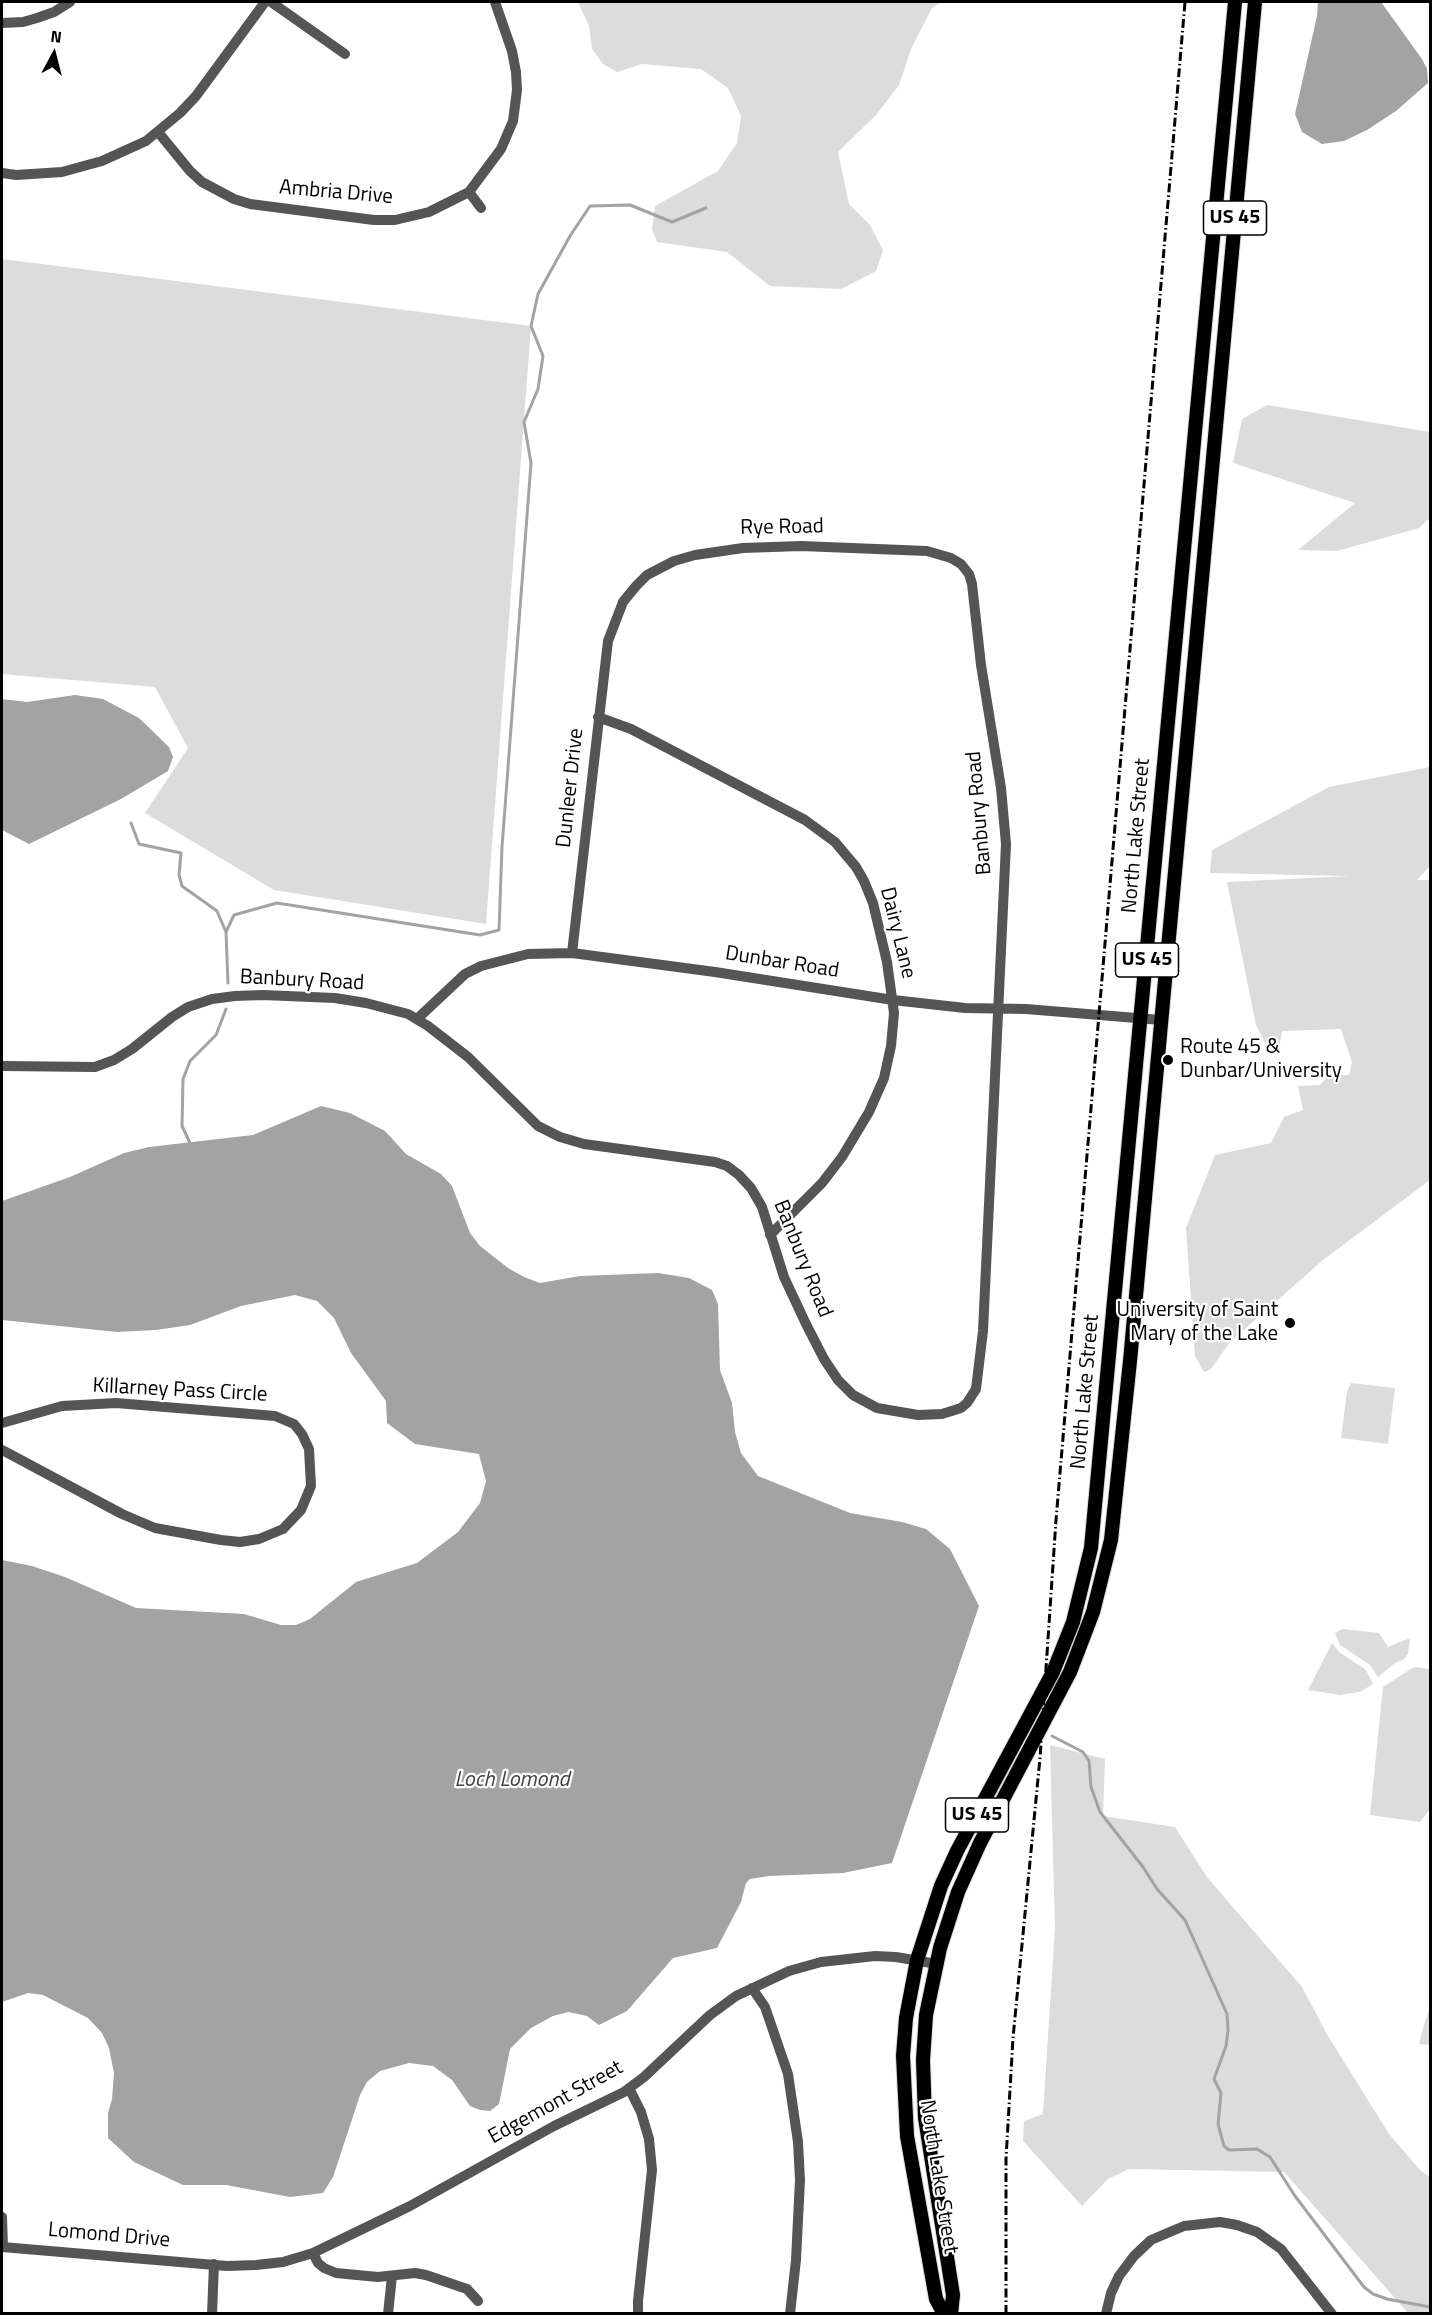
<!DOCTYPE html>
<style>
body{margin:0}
#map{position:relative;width:1432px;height:2315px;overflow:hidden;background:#fff;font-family:"Titillium Web",sans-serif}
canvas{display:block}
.frame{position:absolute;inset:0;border:3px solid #000;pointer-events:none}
.north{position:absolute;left:24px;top:24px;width:60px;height:60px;-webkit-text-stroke:4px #fff;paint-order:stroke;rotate:7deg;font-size:16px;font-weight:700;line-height:24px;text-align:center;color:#000}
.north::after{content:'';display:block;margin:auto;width:21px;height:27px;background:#000;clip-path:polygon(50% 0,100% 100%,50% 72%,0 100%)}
</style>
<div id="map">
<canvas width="1432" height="2315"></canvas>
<div class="frame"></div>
<div class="north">N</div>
</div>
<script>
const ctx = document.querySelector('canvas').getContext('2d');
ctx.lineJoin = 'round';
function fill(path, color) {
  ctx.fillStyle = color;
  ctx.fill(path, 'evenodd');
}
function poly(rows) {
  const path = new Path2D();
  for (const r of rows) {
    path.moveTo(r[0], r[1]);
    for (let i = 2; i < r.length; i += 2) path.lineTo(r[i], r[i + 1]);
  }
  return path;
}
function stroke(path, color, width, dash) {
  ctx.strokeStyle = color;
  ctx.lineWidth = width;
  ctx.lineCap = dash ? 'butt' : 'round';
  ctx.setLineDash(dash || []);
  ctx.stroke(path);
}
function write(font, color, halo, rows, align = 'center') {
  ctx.font = font + ' "Titillium Web",sans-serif';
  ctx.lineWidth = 4.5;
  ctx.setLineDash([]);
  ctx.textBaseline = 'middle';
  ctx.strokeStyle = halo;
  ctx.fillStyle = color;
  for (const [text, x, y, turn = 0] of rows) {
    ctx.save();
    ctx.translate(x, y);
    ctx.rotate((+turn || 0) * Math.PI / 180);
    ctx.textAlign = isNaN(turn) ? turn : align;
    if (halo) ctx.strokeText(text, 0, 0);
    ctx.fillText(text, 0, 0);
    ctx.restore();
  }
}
const green = poly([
 [578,2,941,2,932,8,911,49,899,85,876,115,838,152,849,204,870,225,883,250,876,271,841,289,770,286,727,252,657,242,652,229,655,206,718,171,737,143,741,116,728,88,701,69,642,64,617,72,603,64,592,49,589,26],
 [2,259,531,326,486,924,274,890,145,813,188,748,155,687,2,674],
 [1267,405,1430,432,1430,518,1419,528,1337,551,1298,550,1355,503,1233,463,1242,419],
 [1430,767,1430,866,1417,880,1430,880,1430,1180,1323,1260,1230,1342,1211,1369,1204,1372,1195,1356,1186,1228,1215,1155,1271,1143,1284,1117,1303,1110,1298,1086,1320,1085,1329,1075,1349,1075,1352,1062,1341,1029,1282,1031,1279,1048,1266,1045,1256,1025,1227,882,1351,876,1210,873,1212,850,1329,787],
 [1351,1383,1395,1388,1388,1444,1341,1438,1347,1392],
 [1342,1629,1379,1633,1388,1647,1410,1638,1408,1654,1403,1660,1395,1663,1378,1677,1370,1665,1340,1645,1335,1633],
 [1332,1643,1339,1652,1366,1670,1373,1684,1360,1692,1340,1695,1308,1690],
 [1414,1667,1430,1669,1430,1809,1420,1822,1370,1815,1383,1687],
 [1050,1745,1105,1759,1103,1816,1175,1827,1207,1877,1302,1987,1328,2036,1389,2134,1420,2170,1430,2177,1430,2313,1408,2313,1284,2172,1129,2169,1108,2179,1082,2206,1023,2141,1024,2121,1043,2114,1055,1928],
 [1430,2007,1430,2045,1419,2044,1424,2025]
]);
const water = poly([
 [1318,2,1381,2,1422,59,1427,69,1428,83,1396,111,1367,130,1344,141,1322,144,1302,132,1295,114,1317,16],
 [75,695,103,699,139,718,169,747,173,757,168,771,121,799,29,844,2,830,2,699,27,702],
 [321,1106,350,1113,385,1131,406,1154,441,1174,452,1186,470,1233,480,1246,508,1268,524,1277,540,1283,580,1276,658,1273,689,1278,712,1290,718,1304,720,1370,732,1403,735,1432,741,1453,758,1476,850,1513,902,1522,926,1529,950,1549,979,1606,892,1863,843,1873,769,1876,750,1879,746,1883,741,1902,717,1948,673,1958,627,2011,599,2025,587,2016,568,2012,553,2016,531,2028,510,2049,499,2104,490,2111,480,2110,470,2106,452,2080,433,2066,409,2063,380,2071,367,2082,360,2095,333,2177,323,2193,290,2197,226,2185,183,2185,134,2162,108,2138,108,2113,112,2099,114,2073,109,2048,102,2033,88,2018,43,1995,28,1993,2,2002,2,1560,32,1566,65,1577,136,1608,244,1614,281,1625,296,1625,310,1619,356,1582,417,1563,458,1532,480,1503,486,1481,479,1454,415,1444,387,1423,386,1401,351,1353,334,1318,317,1301,295,1295,241,1306,190,1325,156,1330,117,1332,2,1320,2,1201,70,1177,124,1153,149,1147,253,1135]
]);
const stream = poly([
 [131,823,139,844,181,853,179,875,182,886,217,911,226,932,228,983],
 [226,932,234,915,277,903,480,935,499,930,502,847,531,463,524,422,538,389,543,356,531,326,538,294,570,236,590,206,630,205,672,222,706,208],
 [190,1143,182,1126,183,1079,190,1061,216,1035,226,1009],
 [1052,1736,1083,1752,1089,1761,1091,1787,1100,1812,1143,1867,1157,1889,1185,1920,1227,2014,1228,2030,1226,2046,1214,2079,1221,2093,1218,2124,1224,2146,1229,2150,1257,2149,1270,2157,1295,2196,1364,2287,1373,2294,1387,2299,1430,2307]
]);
const minor = poly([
 [271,2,345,54],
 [2,23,23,22,37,18,54,12,70,2],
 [158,132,190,171,202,182,234,199,250,204,374,220,395,220,429,212,469,192,501,149,513,121,517,90,516,72,512,51,495,2],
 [2,173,16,175,62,172,102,161,146,141,180,113,196,96,265,2],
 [469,192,481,208],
 [598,717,631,729,805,820,835,842,856,867,864,881,873,903,887,962,894,1013,891,1046,884,1078,869,1112,842,1157,822,1183,770,1235],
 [417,1019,465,974,481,966,528,954,572,953,715,972,893,1000,965,1008,1026,1009,1161,1020],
 [2,1066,95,1067,114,1060,132,1049,172,1017,188,1007,212,999,235,996,263,995,335,998,366,1003,408,1014,428,1026,468,1057,538,1126,560,1137,584,1144,715,1162,727,1166,739,1175,751,1188,762,1207,784,1277,806,1324,824,1359,838,1380,853,1395,877,1408,918,1415,942,1414,961,1408,967,1403,976,1389,983,1331,1006,844,1001,788,981,665,972,584,969,574,961,564,951,558,927,551,801,546,743,548,695,555,674,561,647,575,636,586,623,602,608,641,572,953],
 [2,1423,62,1406,116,1403,275,1416,294,1424,302,1434,309,1449,311,1486,301,1510,283,1529,259,1539,240,1542,221,1540,155,1528,122,1514,2,1450],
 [752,1988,765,2007,788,2074,798,2142,800,2180,796,2260,790,2314],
 [629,2088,641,2112,649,2139,652,2170,638,2301,638,2314],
 [2,2217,3,2247],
 [2,2247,227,2266,256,2265,283,2262,313,2253,410,2206,554,2126,624,2092,644,2077,710,2015,736,1996,789,1971,821,1962,875,1956,896,1957,937,1964],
 [313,2253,318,2263,324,2268,336,2273,378,2277,415,2273,426,2275,467,2289,478,2301],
 [212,2314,214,2264],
 [388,2314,392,2276],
 [1106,2314,1111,2293,1119,2276,1134,2256,1151,2240,1184,2226,1220,2222,1237,2225,1257,2232,1281,2249,1332,2314]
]);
const major = poly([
 [944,2314,936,2299,907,2136,903,2056,906,2018,917,1960,941,1886,957,1851,1053,1672,1073,1622,1091,1548,1235,2],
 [951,2314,953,2295,925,2118,923,2060,926,2015,940,1948,958,1892,980,1843,1070,1672,1093,1612,1111,1540,1130,1361,1255,2]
]);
const rail = poly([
 [1006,2314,1006,2159,1013,2038,1040,1758,1056,1520,1185,2]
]);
const markers = [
 [1168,1060,6,"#000"],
 [1290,1323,6,"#000"]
];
const shields = [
 [1235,218,63],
 [1147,960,63],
 [977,1815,63]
];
const shieldNames = [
 ["US 45",1235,218],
 ["US 45",1147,960],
 ["US 45",977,1815]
];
const streetNames = [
 ["Ambria Drive",336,193,5],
 ["Rye Road",782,528,-1],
 ["Dunleer Drive",571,788,-84],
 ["Banbury Road",980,813,-95],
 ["North Lake Street",1137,836,-85],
 ["Dairy Lane",897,933,76],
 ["Dunbar Road",782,963,9],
 ["Banbury Road",302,981,3],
 ["Banbury Road",802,1259,68],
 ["Killarney Pass Circle",180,1391,3],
 ["North Lake Street",1086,1392,-85],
 ["Edgemont Street",556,2103,-29],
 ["North Lake Street",938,2177,81],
 ["Lomond Drive",109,2236,5]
];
const poiNames = [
 ["Route 45 &",1180,1048],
 ["Dunbar/University",1180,1072],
 ["University of Saint",1278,1311,"right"],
 ["Mary of the Lake",1278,1335,"right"]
];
const waterNames = [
 ["Loch Lomond",512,1781]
];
fill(green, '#dcdcdc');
fill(water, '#a3a3a3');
stroke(stream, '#a3a3a3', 3);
stroke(major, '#dbdbdb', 16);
stroke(minor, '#555', 10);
stroke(major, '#000', 14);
stroke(rail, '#000', 3, [9, 3, 1.5, 3]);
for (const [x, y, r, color] of markers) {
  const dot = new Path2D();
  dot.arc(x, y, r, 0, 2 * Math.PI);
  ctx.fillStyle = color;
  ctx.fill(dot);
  stroke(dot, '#fff', 2);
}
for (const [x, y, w] of shields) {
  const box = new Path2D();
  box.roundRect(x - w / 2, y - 17, w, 34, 4.5);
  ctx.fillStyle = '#fff';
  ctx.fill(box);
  stroke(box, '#000', 1.5);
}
write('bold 20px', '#000', null, shieldNames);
write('21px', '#000', '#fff', streetNames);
write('21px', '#000', '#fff', poiNames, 'left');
write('italic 22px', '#444', '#fff', waterNames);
</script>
